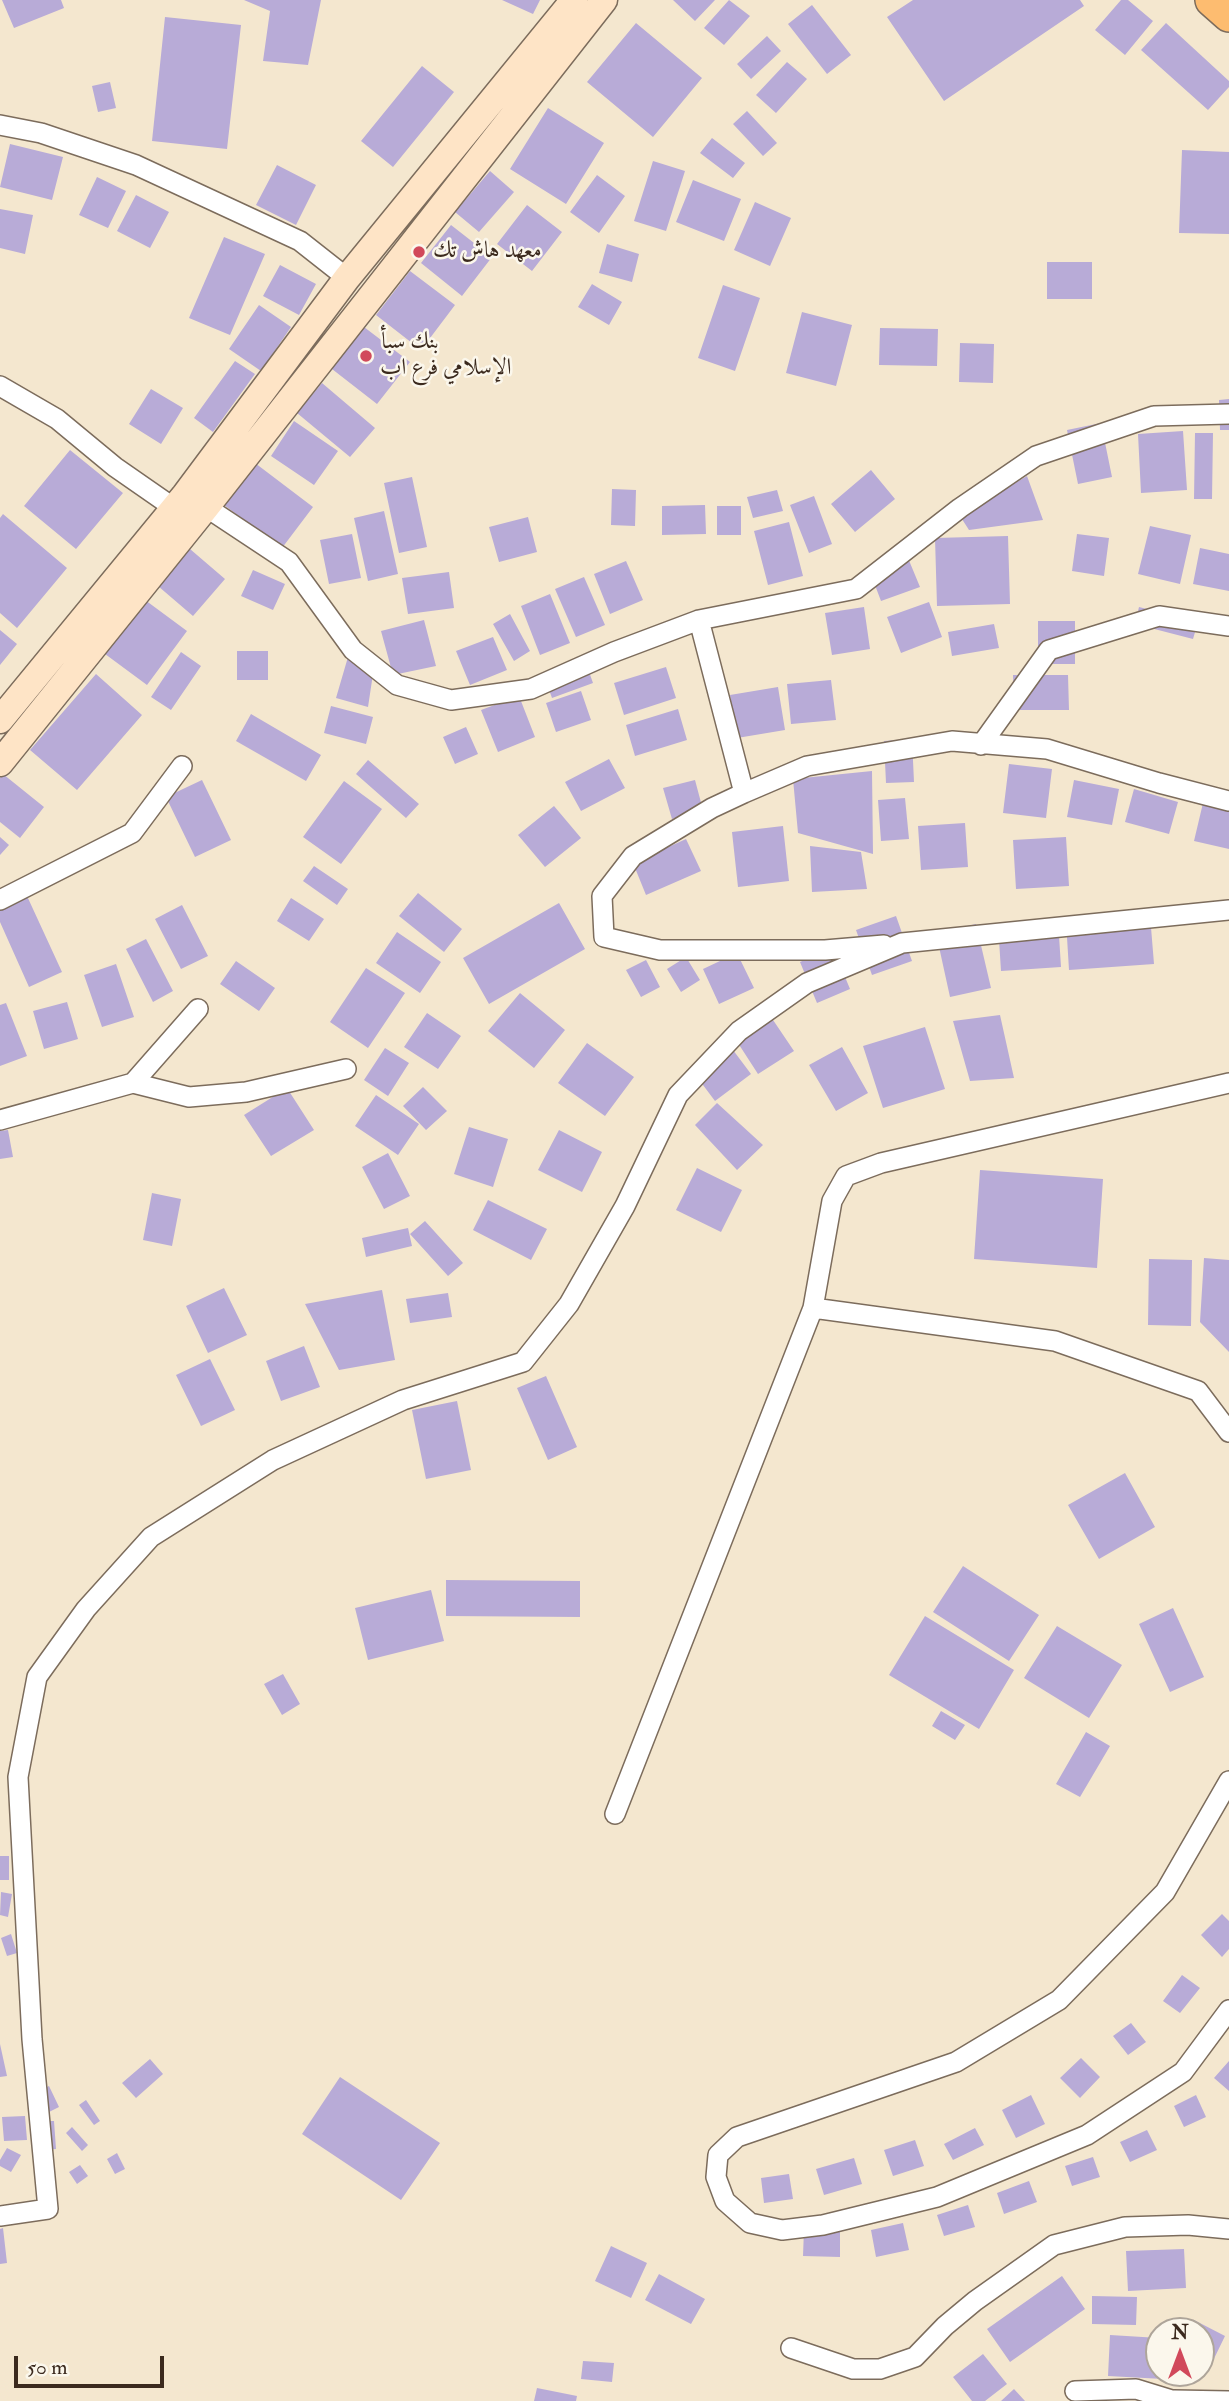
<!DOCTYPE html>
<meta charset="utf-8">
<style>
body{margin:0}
#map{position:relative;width:1229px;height:2401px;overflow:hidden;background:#f4e7cf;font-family:"IM FELL Double Pica",serif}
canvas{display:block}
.north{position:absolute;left:1145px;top:2317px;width:70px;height:70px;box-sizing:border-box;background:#fbf7ec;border:2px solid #aea59a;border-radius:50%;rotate:0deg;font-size:19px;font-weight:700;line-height:28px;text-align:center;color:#3b2a1e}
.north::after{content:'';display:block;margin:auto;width:24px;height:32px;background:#d1495b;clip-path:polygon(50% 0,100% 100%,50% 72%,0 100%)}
.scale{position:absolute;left:14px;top:2356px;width:150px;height:32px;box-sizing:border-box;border:4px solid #3b2a1e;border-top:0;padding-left:9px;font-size:21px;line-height:24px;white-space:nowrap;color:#3b2a1e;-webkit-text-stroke:5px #fbf7ec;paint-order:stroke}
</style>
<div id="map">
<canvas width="1229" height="2401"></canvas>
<div class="north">N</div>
<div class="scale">50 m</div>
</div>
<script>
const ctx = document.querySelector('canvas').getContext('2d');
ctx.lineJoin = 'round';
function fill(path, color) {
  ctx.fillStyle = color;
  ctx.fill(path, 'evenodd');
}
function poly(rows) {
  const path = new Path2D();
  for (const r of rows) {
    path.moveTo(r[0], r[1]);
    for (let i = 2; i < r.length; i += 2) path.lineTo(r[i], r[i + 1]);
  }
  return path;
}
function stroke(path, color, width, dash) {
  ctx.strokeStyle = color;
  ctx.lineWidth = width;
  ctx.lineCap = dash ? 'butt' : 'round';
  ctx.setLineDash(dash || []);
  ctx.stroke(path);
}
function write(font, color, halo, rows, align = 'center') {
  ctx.font = font + ' "IM FELL Double Pica",Amiri,serif';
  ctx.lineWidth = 5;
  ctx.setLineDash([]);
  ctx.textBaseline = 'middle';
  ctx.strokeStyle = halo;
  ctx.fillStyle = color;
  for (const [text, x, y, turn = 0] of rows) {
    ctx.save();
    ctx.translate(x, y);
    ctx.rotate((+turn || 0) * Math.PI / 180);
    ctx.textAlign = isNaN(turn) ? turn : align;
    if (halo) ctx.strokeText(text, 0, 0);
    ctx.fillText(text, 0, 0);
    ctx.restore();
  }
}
const building = poly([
 [2,0,61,0,64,8,14,28],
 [244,0,321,0,308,65,263,61,270,11],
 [502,0,540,0,533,14],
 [673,0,715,0,695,21],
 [729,0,750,16,724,45,704,28],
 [913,0,1080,0,1084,6,944,101,887,17],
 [1121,0,1128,0,1153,21,1125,55,1095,30],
 [812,5,851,55,827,74,788,24],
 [165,17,241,25,227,149,152,141],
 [636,23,702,78,653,137,587,82],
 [1166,23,1229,81,1229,87,1208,110,1141,50],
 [767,36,781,51,751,79,737,64],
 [787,62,807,79,776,113,756,95],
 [422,66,454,92,393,167,361,141],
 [110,82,116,108,98,112,92,86],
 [548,108,604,143,566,204,510,169],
 [747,111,777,143,763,156,733,124],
 [712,138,745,163,733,178,700,153],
 [10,144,63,157,52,200,0,187],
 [1182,150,1229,152,1229,234,1179,233],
 [653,161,685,171,666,231,634,221],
 [277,165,316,185,296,225,256,205],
 [490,171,514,192,479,232,455,212],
 [597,175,625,196,599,233,570,212],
 [97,177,126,191,108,228,79,215],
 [693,180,741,199,724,241,676,222],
 [136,195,169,212,150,248,117,231],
 [755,202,791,218,770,266,734,250],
 [527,205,562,232,532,271,497,244],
 [0,209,33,215,25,254,0,248],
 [451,225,492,257,462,296,421,263],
 [224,237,265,254,230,335,189,318],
 [607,244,639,254,632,282,599,273],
 [1047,262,1092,262,1092,299,1047,299],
 [280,265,316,284,299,315,263,296],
 [410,271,455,305,421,350,376,315],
 [592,284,622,302,609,325,578,307],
 [723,285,760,298,735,371,698,358],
 [259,305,291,327,261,371,229,349],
 [802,312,852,325,836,386,786,373],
 [364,327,410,362,377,404,332,369],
 [880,328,938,329,937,366,879,365],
 [960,343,994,344,993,383,959,382],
 [235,361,255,374,213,432,194,418],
 [322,383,375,428,350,457,297,413],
 [151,389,183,408,161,444,129,424],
 [1229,399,1229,430,1220,430,1219,400],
 [294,421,338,451,314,485,271,456],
 [1101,423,1112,477,1078,484,1067,430],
 [1183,431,1187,490,1141,493,1138,434],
 [1195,433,1213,433,1212,499,1194,499],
 [70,450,123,493,76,549,24,506],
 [255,463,313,507,282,548,224,505],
 [871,470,895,499,855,532,831,504],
 [1027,476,1043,520,969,530,960,516],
 [412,477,427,547,399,553,384,483],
 [612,489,636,490,635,526,611,525],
 [777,490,783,511,753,518,747,497],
 [814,496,832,544,809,553,790,505],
 [705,505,706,534,662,535,662,506],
 [717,506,741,506,741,535,717,535],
 [384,511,398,574,368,581,354,518],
 [3,514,67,568,17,628,0,613,0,518],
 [528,517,537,552,499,562,489,527],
 [789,522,803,576,768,585,754,531],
 [1150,526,1191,535,1180,584,1138,574],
 [352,534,361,578,329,584,320,540],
 [1077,534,1109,538,1104,576,1072,571],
 [1008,536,1010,604,937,606,935,538],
 [1200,548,1229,554,1229,591,1193,584],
 [190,549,225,579,193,616,158,586],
 [908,558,920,587,881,601,870,572],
 [626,561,643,600,610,614,594,574],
 [253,570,285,584,273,610,241,596],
 [449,572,454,608,408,614,402,578],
 [584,577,605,625,576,637,555,589],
 [550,594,570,643,540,655,521,606],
 [141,597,187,631,147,685,101,651],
 [929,602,942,637,901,653,887,617],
 [864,607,870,649,832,655,825,613],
 [1139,607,1198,622,1193,639,1135,624],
 [510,614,530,651,514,661,493,624],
 [424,620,436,666,393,675,381,631],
 [1038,621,1075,621,1075,664,1038,664],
 [994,624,999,648,952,656,948,632],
 [0,630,17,644,0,665],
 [493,637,507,670,470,685,456,651],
 [237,651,268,651,268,680,237,680],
 [181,652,201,666,171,710,151,697],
 [348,657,373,674,368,707,336,698],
 [666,667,676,698,624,715,614,683],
 [588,669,593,683,552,698,547,684],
 [96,674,142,715,77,790,30,750],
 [1013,675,1068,675,1069,710,1014,710],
 [831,680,836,720,791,724,787,684],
 [778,687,785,730,737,738,730,695],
 [581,691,591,720,556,732,546,703],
 [519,696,535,737,498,752,481,710],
 [331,706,373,717,366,744,324,733],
 [678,709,687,740,635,756,626,725],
 [251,714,321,755,306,781,236,741],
 [466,727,478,754,455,764,443,737],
 [912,739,914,782,886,783,884,741],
 [609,759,625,788,581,811,565,782],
 [368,760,419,804,406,818,356,774],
 [1009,764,1052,769,1046,818,1003,813],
 [872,771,873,854,798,833,793,779],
 [3,774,44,807,20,838,0,822,0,778],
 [202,780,231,840,195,857,166,797],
 [695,780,703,810,672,819,663,788],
 [1074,780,1119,789,1112,825,1067,817],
 [344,781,382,809,341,864,303,837],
 [1134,789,1178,802,1169,834,1125,822],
 [905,798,909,839,881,841,878,800],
 [1203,803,1229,809,1229,849,1194,841],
 [554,806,581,838,545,867,518,835],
 [965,823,968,867,921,870,918,826],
 [783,826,789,881,738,887,732,832],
 [0,837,9,845,0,855],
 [1066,837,1069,886,1016,889,1013,840],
 [686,839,701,871,646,895,633,863],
 [810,846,861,852,867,889,812,892],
 [314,866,348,889,337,905,303,881],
 [418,893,462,929,444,952,399,916],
 [27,896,62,972,29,987,0,922,0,908],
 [291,898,324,919,309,941,277,921],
 [559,903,585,949,489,1004,463,958],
 [182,905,208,956,181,969,155,919],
 [1150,915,1154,964,1069,970,1066,921],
 [896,916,912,961,872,975,856,930],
 [1058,920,1061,967,1001,971,998,924],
 [976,924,991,988,950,997,936,933],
 [397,932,441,962,420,993,376,963],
 [146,939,173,991,153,1002,126,949],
 [833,948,850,989,817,1003,800,962],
 [737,953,754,988,719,1004,703,969],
 [686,957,700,980,681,992,667,969],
 [646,960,660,987,641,997,626,970],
 [236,961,275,988,259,1011,220,984],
 [116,964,134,1017,102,1027,84,975],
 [366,968,405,993,368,1048,330,1022],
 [520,993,565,1030,534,1068,488,1031],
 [67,1002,78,1039,44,1049,33,1011],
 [6,1003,27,1056,0,1066,0,1005],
 [427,1013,461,1036,438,1069,404,1047],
 [1000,1015,1014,1078,970,1081,953,1021],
 [771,1017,794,1051,758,1074,736,1040],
 [925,1027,945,1089,883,1108,863,1046],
 [587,1043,634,1077,605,1116,558,1083],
 [842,1047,868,1093,836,1111,809,1065],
 [385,1048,409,1063,388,1096,364,1080],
 [733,1050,751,1074,715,1101,697,1077],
 [423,1087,447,1111,426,1130,403,1106],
 [287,1088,314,1130,271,1156,244,1115],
 [376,1095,419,1124,398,1155,355,1126],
 [717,1103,763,1145,737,1170,695,1125],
 [469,1127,508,1139,493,1187,454,1174],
 [8,1130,13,1157,0,1159,0,1131],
 [559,1130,602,1152,582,1192,538,1170],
 [388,1153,410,1196,384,1209,362,1167],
 [697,1168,742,1190,721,1232,676,1210],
 [980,1170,1103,1179,1097,1268,974,1259],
 [152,1193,181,1199,172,1246,143,1240],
 [488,1200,547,1229,531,1260,473,1230],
 [425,1221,463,1263,448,1276,410,1234],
 [408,1228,412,1246,366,1257,362,1238],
 [1204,1258,1229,1260,1229,1352,1200,1322],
 [1149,1259,1192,1260,1191,1326,1148,1325],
 [224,1288,247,1335,208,1353,186,1306],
 [382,1290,395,1360,339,1370,305,1304],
 [448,1293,452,1317,410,1323,406,1299],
 [304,1346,320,1387,281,1401,266,1361],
 [210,1359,235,1410,201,1426,176,1375],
 [546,1376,577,1447,548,1460,517,1388],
 [457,1401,471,1470,426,1479,412,1410],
 [1125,1473,1155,1527,1099,1559,1068,1505],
 [963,1566,1039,1615,1009,1661,933,1612],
 [446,1580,580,1581,580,1617,446,1616],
 [431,1590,444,1641,368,1660,355,1608],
 [1173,1608,1204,1677,1170,1692,1139,1624],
 [925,1616,1014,1670,979,1729,889,1675],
 [1057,1626,1122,1665,1089,1718,1024,1678],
 [283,1674,300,1704,282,1715,264,1684],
 [941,1711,965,1725,955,1740,932,1726],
 [1086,1732,1110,1746,1080,1797,1056,1784],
 [0,1856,9,1856,9,1880,0,1880],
 [1,1892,12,1894,8,1917,0,1915],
 [1222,1914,1229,1921,1229,1949,1222,1957,1201,1935],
 [11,1934,17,1953,7,1956,1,1938],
 [1182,1975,1200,1988,1180,2013,1163,2001],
 [1131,2023,1146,2042,1128,2055,1113,2036],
 [0,2044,7,2076,0,2077],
 [1081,2058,1100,2077,1080,2098,1060,2078],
 [150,2059,163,2074,136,2098,122,2083],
 [1229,2061,1229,2091,1214,2078],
 [340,2077,440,2143,401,2200,302,2134],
 [49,2086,59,2107,47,2113,37,2092],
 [1031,2095,1045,2124,1016,2138,1002,2110],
 [1196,2095,1206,2117,1184,2127,1174,2106],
 [86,2100,100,2121,94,2125,79,2105],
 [25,2116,27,2140,4,2141,2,2117],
 [42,2121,54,2121,56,2149,44,2150],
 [72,2127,88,2145,82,2151,66,2133],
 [975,2128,984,2145,953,2160,944,2144],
 [1147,2130,1157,2150,1130,2162,1120,2142],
 [915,2140,924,2166,893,2176,884,2150],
 [7,2148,21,2155,11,2172,0,2166,0,2160],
 [117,2153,125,2169,115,2174,107,2159],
 [1093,2157,1100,2177,1072,2186,1065,2166],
 [854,2158,862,2184,824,2195,816,2169],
 [80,2165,88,2176,77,2184,69,2172],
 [789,2174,793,2199,764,2203,761,2178],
 [1029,2181,1037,2202,1004,2214,997,2193],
 [968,2205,975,2227,944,2236,937,2215],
 [903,2223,909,2250,876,2257,871,2230],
 [3,2228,7,2263,0,2264,0,2229],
 [804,2229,840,2230,840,2257,803,2256],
 [611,2246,647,2263,631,2298,595,2281],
 [1184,2249,1186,2288,1128,2291,1126,2251],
 [659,2274,705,2299,691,2324,645,2300],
 [1062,2276,1085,2309,1010,2362,987,2329],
 [1092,2296,1137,2297,1136,2325,1092,2324],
 [1194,2320,1225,2336,1208,2371,1201,2367,1201,2331,1188,2331],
 [1110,2335,1159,2338,1159,2373,1164,2373,1163,2379,1108,2376],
 [983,2354,1007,2384,985,2401,972,2401,953,2377],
 [583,2361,614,2363,612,2382,581,2379],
 [537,2388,577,2396,576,2401,534,2401],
 [1014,2389,1025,2401,1001,2401]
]);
const street = poly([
 [0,125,41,133,136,165,300,241,347,278],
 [0,386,57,419,115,467,174,508],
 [206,507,289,562,353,650,397,685,451,700,531,689,614,652,699,620,856,589,960,508,1036,456,1154,416,1229,414],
 [699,620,744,793],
 [981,745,1049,650,1159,616,1229,626],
 [0,900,132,833,182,766],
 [884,945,825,950,660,950,604,937,602,896,633,856,712,808,744,793,807,766,952,741,1047,749,1159,783,1229,801],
 [133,1083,198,1009],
 [0,1120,133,1083,189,1097,246,1092,346,1069],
 [813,1308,1055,1341,1198,1391,1229,1432],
 [1229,1781,1165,1892,1059,2000,956,2062,737,2137,718,2155,716,2177,725,2201,750,2223,782,2230,823,2225,937,2197,1087,2135,1183,2072,1229,2010],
 [615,1814,813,1308,832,1201,846,1176,881,1163,1229,1083],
 [0,2216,48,2209,32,2039,18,1777,37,1677,86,1609,151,1537,273,1460,403,1400,523,1362,569,1304,625,1206,678,1095,739,1031,807,983,902,943,1229,910],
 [791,2348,853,2369,880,2369,915,2357,945,2326,975,2301,1054,2245,1125,2227,1188,2225,1229,2229],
 [1075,2391,1136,2389,1175,2401],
 [1174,2400,1229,2401]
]);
const secondary = poly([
 [0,720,185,495,347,278,574,0],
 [0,763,206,507,604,0]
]);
const highway = poly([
 [1212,0,1229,15]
]);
const markers = [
 [419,252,7,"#d1495b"],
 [366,356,7,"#d1495b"]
];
const poiNames = [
 ["معهد هاش تك",433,252],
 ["بنك سبأ",380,343],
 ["الإسلامي فرع اب",380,369]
];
fill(building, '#b8abd7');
stroke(street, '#7c6c5c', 22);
stroke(secondary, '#7c6c5c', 29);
stroke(highway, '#7c6c5c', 36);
stroke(street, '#fff', 19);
stroke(secondary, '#fee4c6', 26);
stroke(highway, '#fdbc70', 33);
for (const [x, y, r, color] of markers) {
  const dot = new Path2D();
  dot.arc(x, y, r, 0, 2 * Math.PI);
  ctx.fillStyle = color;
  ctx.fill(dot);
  stroke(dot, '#fbf7ec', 2.5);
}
write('23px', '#3b2a1e', '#fbf7ec', poiNames, 'left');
</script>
